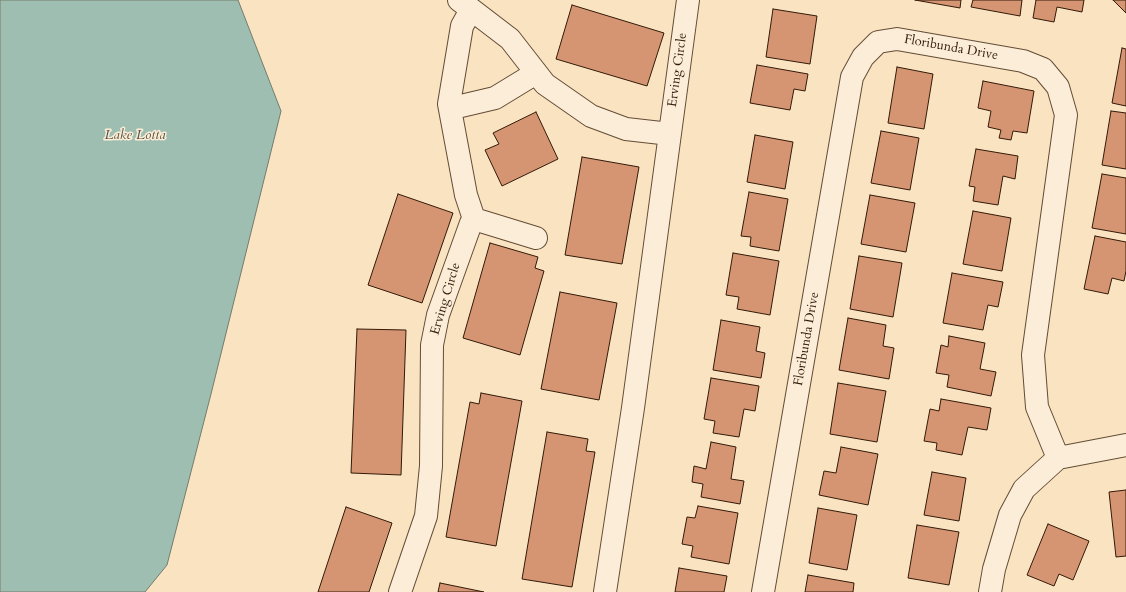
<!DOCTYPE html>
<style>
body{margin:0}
canvas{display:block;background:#f9e3c1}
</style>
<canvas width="1126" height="592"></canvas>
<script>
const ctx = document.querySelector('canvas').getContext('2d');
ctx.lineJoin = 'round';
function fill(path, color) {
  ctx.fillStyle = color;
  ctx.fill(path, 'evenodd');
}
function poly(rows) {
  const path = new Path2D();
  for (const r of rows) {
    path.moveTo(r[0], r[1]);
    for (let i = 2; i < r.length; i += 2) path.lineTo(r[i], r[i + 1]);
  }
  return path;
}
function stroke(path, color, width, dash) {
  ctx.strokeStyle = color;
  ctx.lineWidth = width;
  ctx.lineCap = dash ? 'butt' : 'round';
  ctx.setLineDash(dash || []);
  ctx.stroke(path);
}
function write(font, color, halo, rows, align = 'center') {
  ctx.font = font + ' Cardo,serif';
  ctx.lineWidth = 3;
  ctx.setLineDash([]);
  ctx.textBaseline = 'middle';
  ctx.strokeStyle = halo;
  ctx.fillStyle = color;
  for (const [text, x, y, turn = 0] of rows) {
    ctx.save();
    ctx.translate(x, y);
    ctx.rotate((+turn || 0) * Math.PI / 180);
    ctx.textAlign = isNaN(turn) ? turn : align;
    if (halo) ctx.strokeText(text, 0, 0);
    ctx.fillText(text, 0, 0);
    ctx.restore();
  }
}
const water = poly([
 [0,0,238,0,281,111,211,394,167,565,145,592,0,592,0,0]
]);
const building = poly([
 [915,0,961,0,960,8,915,0],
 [973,0,1022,0,1020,16,971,7,973,0],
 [1036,0,1084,0,1082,12,1057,7,1054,22,1033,18,1036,0],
 [1113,0,1126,0,1126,13,1113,0],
 [572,5,664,33,647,86,556,59,572,5],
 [773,9,817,16,810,64,766,57,773,9],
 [1122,48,1126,49,1126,106,1112,103,1122,48],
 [757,65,808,74,805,91,794,89,790,110,750,103,757,65],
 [897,67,933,74,924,129,888,123,897,67],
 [983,81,1034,91,1027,133,1013,131,1011,140,999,138,1001,130,988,127,991,111,978,108,983,81],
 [1111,111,1126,113,1126,169,1102,165,1111,111],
 [536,112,558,159,502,186,485,150,499,144,493,133,536,112],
 [881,131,919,138,910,190,871,183,881,131],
 [755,135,793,142,785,189,747,182,755,135],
 [976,149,1018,156,1015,179,1003,176,998,205,973,201,975,187,969,186,976,149],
 [582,157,639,167,622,264,565,255,582,157],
 [1102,174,1126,178,1126,234,1092,228,1102,174],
 [749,192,788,199,779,251,750,246,751,237,741,236,749,192],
 [398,194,453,213,422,303,368,285,398,194],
 [870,195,915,203,906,252,861,244,870,195],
 [973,211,1011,218,1002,271,963,264,973,211],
 [1095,236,1126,242,1126,271,1124,281,1112,278,1108,294,1084,289,1095,236],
 [490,243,538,257,535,268,544,271,520,355,463,338,490,243],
 [733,253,779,261,770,315,737,309,739,297,726,295,733,253],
 [859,256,902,263,893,317,850,309,859,256],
 [952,273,1003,282,998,307,988,305,983,330,943,323,952,273],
 [560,292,617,303,599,400,541,389,560,292],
 [848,318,886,325,883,346,894,348,889,379,839,370,848,318],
 [721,320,760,327,756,351,765,353,761,378,713,370,721,320],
 [357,329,406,330,401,475,351,473,357,329],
 [949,336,985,343,980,369,996,372,991,396,947,387,949,375,936,373,941,345,948,347,949,336],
 [711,378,759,386,755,411,744,409,739,437,713,433,715,421,704,419,711,378],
 [838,383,886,391,877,442,830,434,838,383],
 [481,393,522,401,496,546,446,537,470,402,479,404,481,393],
 [941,399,991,408,987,430,968,427,962,455,936,450,937,443,924,441,930,409,939,411,941,399],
 [547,432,588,439,586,451,595,452,572,587,522,579,547,432],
 [711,442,736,447,731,479,744,481,740,504,701,497,703,484,692,482,694,466,706,469,711,442],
 [841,447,878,454,868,505,819,495,824,471,836,473,841,447],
 [932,472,966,478,959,521,924,515,932,472],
 [1126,490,1126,556,1116,557,1109,492,1126,490],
 [698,506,738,513,729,564,691,557,693,546,682,544,687,517,695,518,698,506],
 [346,507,392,523,369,592,318,592,346,507],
 [818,508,857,515,847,570,809,563,818,508],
 [1048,524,1089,541,1073,580,1059,574,1054,586,1027,575,1048,524],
 [917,525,959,532,949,585,908,578,917,525],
 [679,568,727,576,724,592,675,592,679,568],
 [808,575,854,583,853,592,805,592,808,575],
 [440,583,484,592,438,592,440,583]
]);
const minor = poly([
 [459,0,510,39,545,84,591,116,626,129,670,134],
 [449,104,461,106,495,98,536,73],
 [474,219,536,238],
 [400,592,426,516,431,466,432,345,438,315,471,223,474,219,466,195,449,104,462,26,471,10],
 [605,592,633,408,688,0],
 [763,592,852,77,863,57,878,42,897,39,1023,61,1043,69,1058,87,1066,115,1033,355,1037,407,1058,458],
 [990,592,994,569,1010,515,1024,489,1058,458,1126,445]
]);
const streetNames = [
 ["Floribunda Drive",951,48,10],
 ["Erving Circle",678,70,-82],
 ["Erving Circle",446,299,-73],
 ["Floribunda Drive",807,339,-80]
];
const waterNames = [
 ["Lake Lotta",135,136]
];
fill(water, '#9ebeb1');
stroke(water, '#737c6d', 1);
fill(building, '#d59572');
stroke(building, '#321a08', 1);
stroke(minor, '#644c36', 24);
stroke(minor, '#fbedd7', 22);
write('13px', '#321a08', '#fbedd7', streetNames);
write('italic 14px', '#585343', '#fbedd7', waterNames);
</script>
